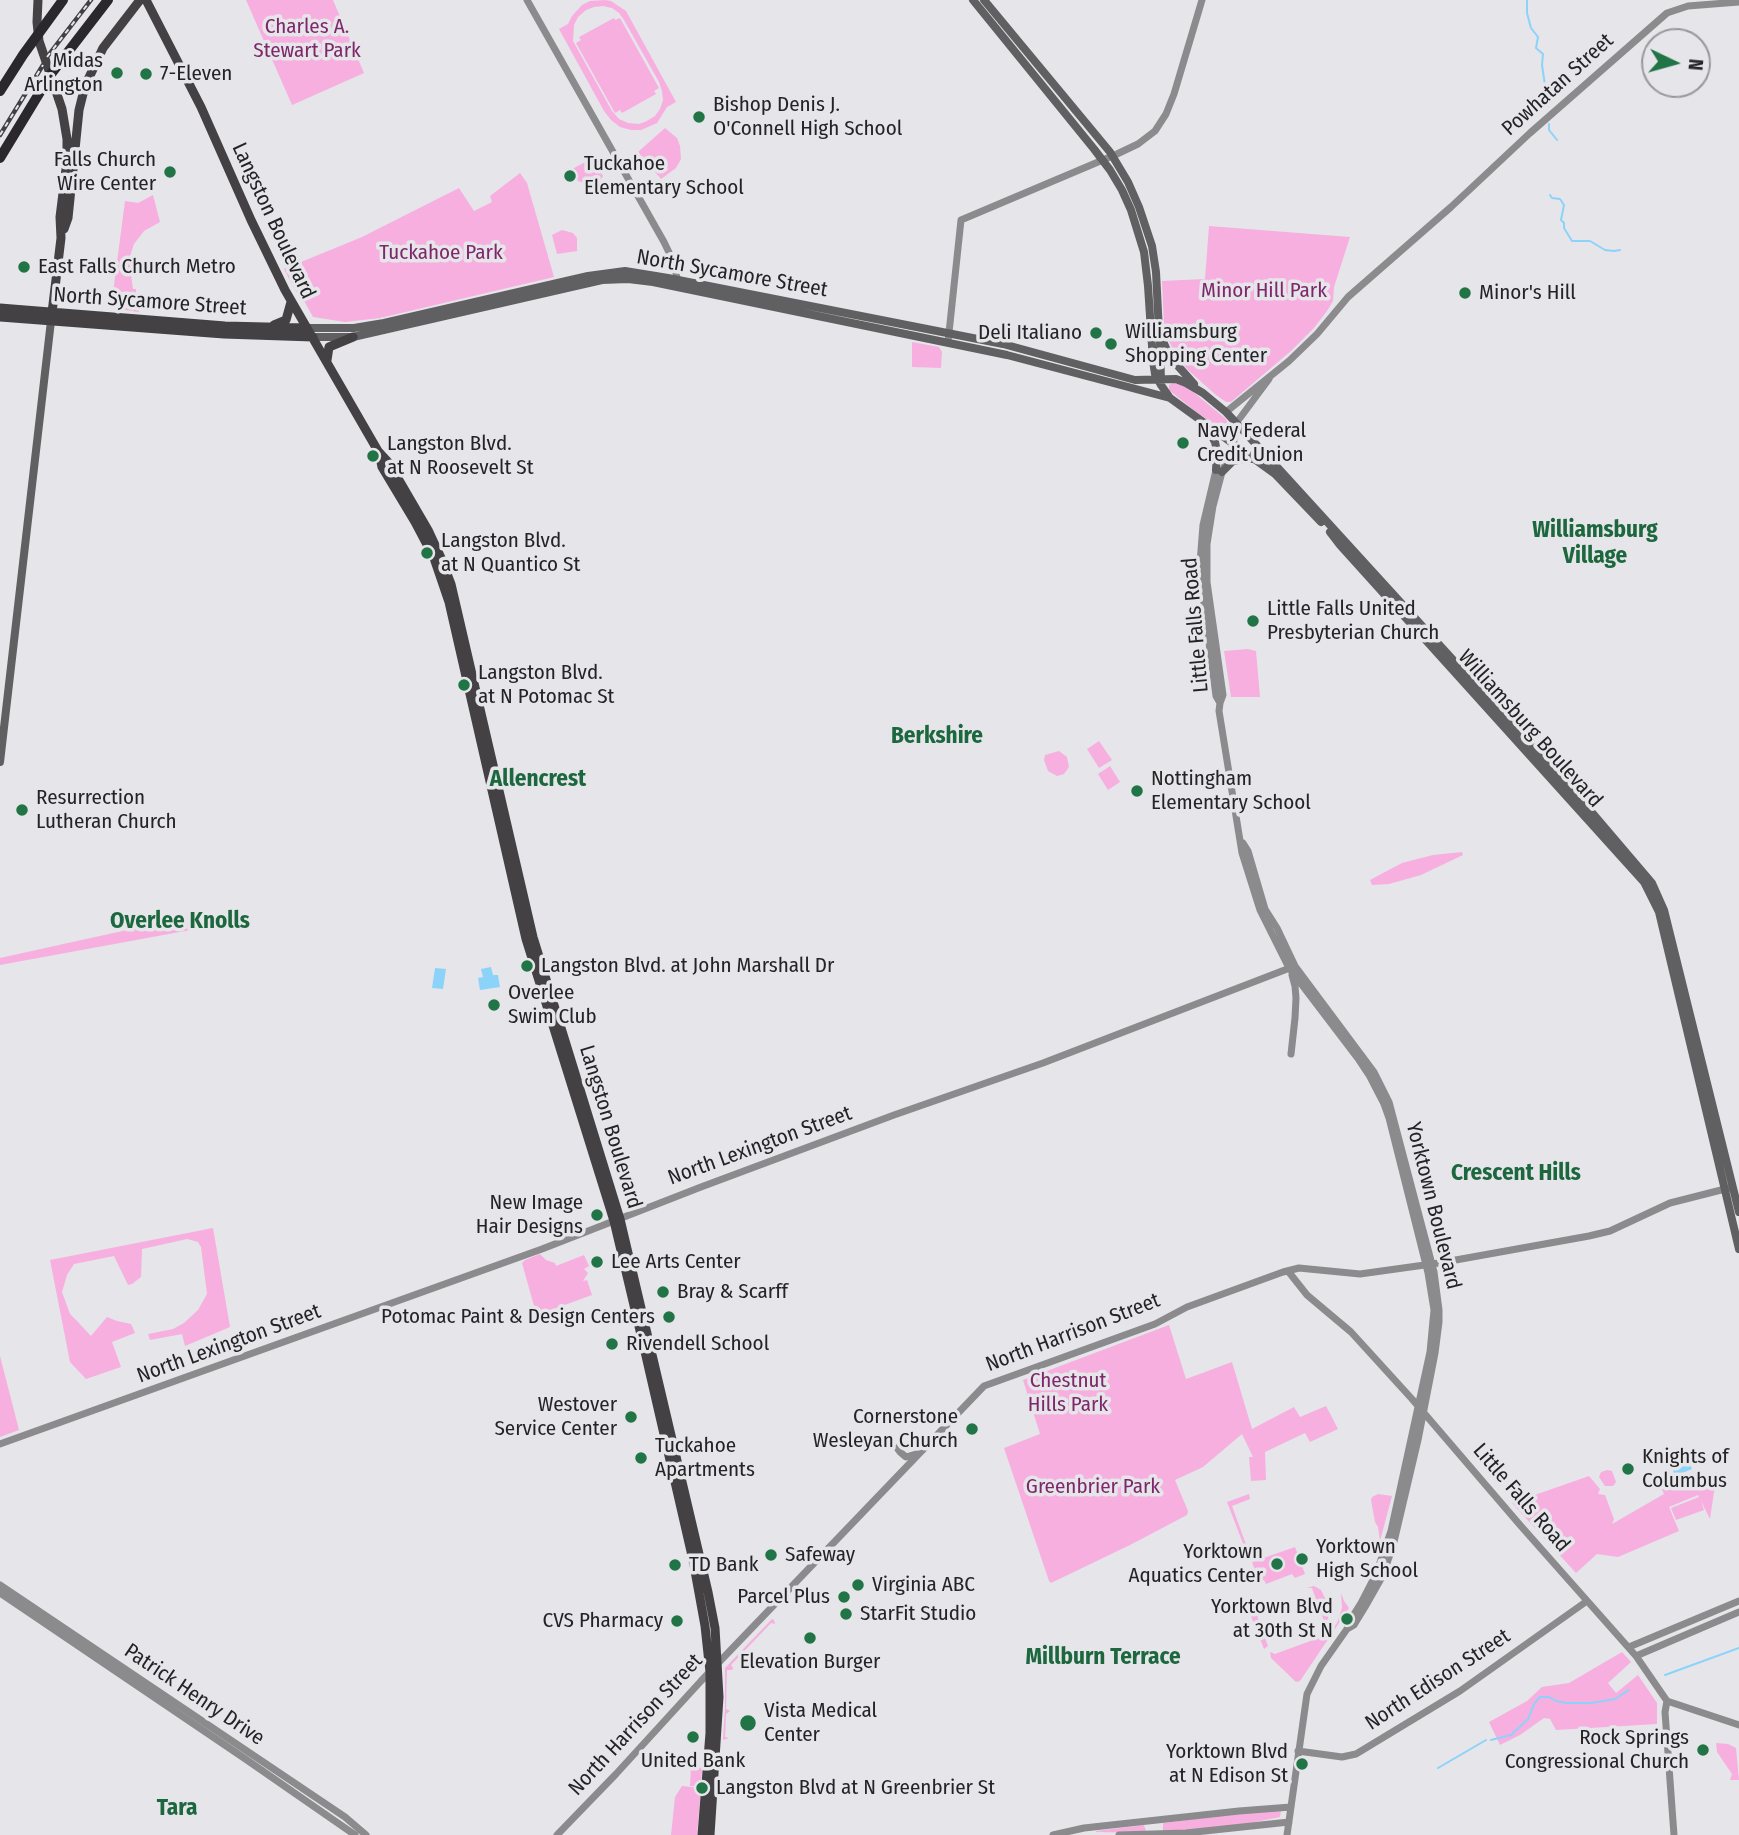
<!DOCTYPE html>
<style>
body{margin:0}
#map{position:relative;width:1739px;height:1835px;overflow:hidden;background:#e5e5ea;font-family:"Fira Sans Condensed",sans-serif}
canvas{display:block}
.north{position:absolute;left:1641px;top:28px;width:70px;height:70px;box-sizing:border-box;background:#e5e5ea;border:2px solid #98989c;border-radius:50%;rotate:95deg;font-size:19px;font-weight:700;line-height:28px;text-align:center;color:#242426}
.north::after{content:'';display:block;margin:auto;width:24px;height:32px;background:#217445;clip-path:polygon(50% 0,100% 100%,50% 72%,0 100%)}
</style>
<div id="map">
<canvas width="1739" height="1835"></canvas>
<div class="north">N</div>
</div>
<script>
const ctx = document.querySelector('canvas').getContext('2d');
ctx.lineJoin = 'round';
function fill(path, color) {
  ctx.fillStyle = color;
  ctx.fill(path, 'evenodd');
}
function poly(rows) {
  const path = new Path2D();
  for (const r of rows) {
    path.moveTo(r[0], r[1]);
    for (let i = 2; i < r.length; i += 2) path.lineTo(r[i], r[i + 1]);
  }
  return path;
}
function stroke(path, color, width, dash) {
  ctx.strokeStyle = color;
  ctx.lineWidth = width;
  ctx.lineCap = dash ? 'butt' : 'round';
  ctx.setLineDash(dash || []);
  ctx.stroke(path);
}
function write(font, color, halo, rows, align = 'center') {
  ctx.font = font + ' "Fira Sans Condensed",sans-serif';
  ctx.lineWidth = 7;
  ctx.setLineDash([]);
  ctx.textBaseline = 'middle';
  ctx.strokeStyle = halo;
  ctx.fillStyle = color;
  for (const [text, x, y, turn = 0] of rows) {
    ctx.save();
    ctx.translate(x, y);
    ctx.rotate((+turn || 0) * Math.PI / 180);
    ctx.textAlign = isNaN(turn) ? turn : align;
    if (halo) ctx.strokeText(text, 0, 0);
    ctx.fillText(text, 0, 0);
    ctx.restore();
  }
}
const green = poly([
 [246,0,333,0,364,73,292,105],
 [605,0,611,1,626,11,676,102,667,107,657,123,641,130,631,130,620,127,611,120,604,111,559,29,568,24,572,16,582,5,590,1],
 [603,6,612,8,619,13,624,20,659,82,662,91,663,100,660,109,655,116,647,121,639,124,628,123,619,119,612,111,573,41,574,25,578,17,586,10,594,7],
 [614,18,615,20,620,18,659,88,654,91,656,94,622,113,620,110,615,113,576,43,581,40,579,37],
 [665,128,677,138,680,146,681,159,676,168,661,179,638,152],
 [591,159,593,159,603,176,600,181,591,185,578,181,573,171,574,168],
 [520,173,527,183,554,277,380,318,345,322,313,317,302,297,295,290,284,269,362,237,459,188,474,211,492,202,490,196],
 [153,195,160,222,144,231,134,244,130,256,131,275,133,289,136,289,136,301,139,312,111,308,125,201,138,203],
 [1209,226,1350,237,1334,287,1333,301,1327,311,1314,328,1291,351,1231,402,1226,402,1216,395,1188,370,1177,357,1167,337,1164,325,1162,281,1205,279],
 [562,230,573,233,577,238,577,251,557,254,552,235],
 [912,342,939,347,942,352,941,368,912,367],
 [1175,382,1186,386,1226,419,1231,430,1220,428,1195,411,1169,390,1169,385],
 [1248,649,1256,651,1260,697,1231,697,1224,651],
 [1099,741,1112,760,1099,768,1087,749],
 [1059,751,1067,757,1069,767,1064,774,1057,776,1048,771,1044,760,1045,755],
 [1110,766,1120,782,1108,790,1098,774],
 [1462,852,1463,855,1421,875,1389,884,1372,885,1370,880,1402,863,1433,855],
 [195,915,196,929,0,965,0,958],
 [213,1228,230,1327,185,1346,182,1334,150,1340,148,1334,173,1329,184,1323,198,1310,207,1294,201,1247,198,1242,187,1239,142,1249,141,1277,132,1284,128,1285,114,1256,74,1264,67,1275,62,1292,70,1314,76,1320,91,1336,107,1317,117,1321,131,1324,135,1333,112,1342,121,1367,86,1379,70,1362,50,1260],
 [540,1254,546,1260,555,1263,556,1266,584,1255,589,1266,584,1269,588,1273,583,1281,587,1280,592,1295,540,1314,536,1313,522,1263,525,1260],
 [1169,1325,1186,1379,1232,1362,1252,1429,1294,1407,1300,1417,1326,1406,1338,1429,1310,1442,1305,1433,1265,1452,1266,1480,1251,1481,1249,1457,1253,1457,1242,1434,1203,1467,1175,1480,1188,1511,1187,1515,1130,1545,1051,1583,1049,1581,1004,1448,1040,1434,1023,1380],
 [0,1356,19,1430,0,1437],
 [1607,1470,1612,1471,1616,1482,1613,1486,1605,1486,1599,1477,1601,1472],
 [1699,1471,1703,1478,1708,1478,1717,1472,1710,1519,1701,1501,1704,1510,1676,1520,1671,1508,1699,1497,1698,1495,1669,1507,1679,1531,1618,1557,1597,1554,1576,1573,1512,1503,1589,1476,1600,1489,1598,1494,1605,1495,1614,1519,1612,1524,1664,1494,1661,1487],
 [1249,1494,1250,1499,1232,1506,1251,1558,1249,1559,1227,1502],
 [1378,1494,1392,1496,1380,1541,1378,1527,1375,1522,1371,1500,1372,1497],
 [1295,1547,1305,1574,1295,1578,1292,1574,1266,1584,1264,1580,1259,1581,1252,1562],
 [1314,1586,1321,1590,1329,1606,1328,1619,1322,1626,1320,1623,1324,1621,1312,1588,1307,1588],
 [1341,1593,1344,1601,1349,1608,1300,1681,1296,1682,1271,1658,1270,1652,1275,1654,1321,1637,1331,1631,1337,1623,1342,1608],
 [1255,1610,1268,1646,1264,1649,1249,1611],
 [772,1619,774,1620,775,1624,771,1623,731,1665,733,1668,732,1670,727,1670,726,1709,730,1711,726,1714,725,1737,729,1738,723,1740,725,1709,725,1668],
 [1622,1652,1631,1662,1608,1683,1616,1693,1638,1675,1657,1703,1657,1724,1556,1730,1550,1719,1544,1718,1520,1735,1500,1745,1489,1722,1527,1701,1542,1687,1569,1683],
 [1716,1743,1728,1744,1736,1748,1739,1780,1730,1780,1732,1774,1717,1752],
 [691,1766,702,1768,701,1786,690,1786],
 [682,1786,701,1788,697,1835,671,1835,675,1797],
 [1267,1810,1281,1811,1280,1817,1240,1825,1192,1830,1163,1831,1163,1823],
 [1144,1825,1146,1831,1143,1833,1096,1832,1096,1831]
]);
const water = poly([
 [491,967,493,975,498,975,500,987,480,990,478,978,483,977,481,969],
 [435,968,446,969,443,989,432,988],
 [1683,1446,1687,1456,1668,1463,1664,1453],
 [1688,1459,1692,1469,1675,1476,1671,1466]
]);
const stream = poly([
 [1527,0,1527,13,1531,28,1538,37,1536,48,1543,54,1542,65,1548,106],
 [1549,124,1549,130,1557,140],
 [1550,195,1552,198,1560,199,1564,205,1561,220,1564,223,1564,228,1572,241,1590,241,1605,250,1614,251,1620,250],
 [1665,1675,1739,1648],
 [1491,1740,1511,1735,1528,1719,1534,1704,1540,1697,1549,1697,1556,1701,1567,1703,1592,1703,1615,1699,1629,1690],
 [1438,1768,1486,1740]
]);
const tertiary = poly([
 [527,0,664,242,674,263,678,283],
 [948,342,961,220,1117,154,1138,144,1155,131,1166,114,1174,94,1202,0],
 [1269,379,1237,422,1233,445,1222,472,1213,506,1207,544,1207,582,1223,695,1220,703,1219,711,1242,853,1260,910,1289,968,1359,1060,1369,1075,1384,1104,1389,1118,1428,1273,1434,1310,1430,1352,1391,1531,1376,1574,1361,1603,1349,1622,1347,1629],
 [1226,412,1289,361,1317,334,1348,297,1451,207,1530,133,1667,13,1688,6,1739,2],
 [1216,470,1203,525,1200,563,1201,582,1216,696,1220,703],
 [1243,843,1248,851,1265,909,1277,928,1295,966,1374,1072,1389,1102,1434,1272,1439,1310,1439,1322,1435,1353,1418,1440,1393,1546,1382,1577,1365,1607,1354,1625,1347,1629,1321,1666,1307,1694,1287,1835],
 [1291,1054,1295,1018,1296,998,1295,986,1292,975],
 [1288,1271,1307,1295,1351,1332,1412,1399,1520,1525,1636,1656,1667,1701,1739,1725],
 [0,1444,542,1249,701,1187,894,1115,1043,1063,1295,966],
 [897,1448,900,1452,906,1457,916,1454],
 [0,1585,345,1817,366,1835],
 [0,1593,244,1758,355,1835],
 [1629,1647,1739,1601],
 [1636,1656,1739,1612],
 [1667,1701,1665,1712,1674,1835],
 [1298,1751,1342,1757,1356,1754,1460,1691,1587,1601],
 [557,1835,616,1774,701,1681,984,1386,1155,1324,1187,1307,1283,1272,1299,1268,1360,1274,1439,1263,1589,1236,1610,1231,1670,1203,1729,1188],
 [1053,1835,1084,1828,1239,1811,1291,1807],
 [1119,1835,1186,1833,1289,1822]
]);
const secondary = poly([
 [973,0,1094,149,1110,170,1122,190,1131,210,1144,252,1148,286,1153,361,1155,374,1161,385,1170,398,1275,474,1321,522],
 [984,0,1110,152,1128,182,1139,207,1152,246,1156,272,1159,332,1170,357,1194,384],
 [307,328,354,328,384,323,588,276,625,271,668,278,1003,344,1135,380,1176,379,1186,383,1203,393,1226,412,1278,468,1589,809,1652,883,1664,910,1739,1212],
 [313,337,353,337,602,280,628,279,653,282,1007,355,1170,398],
 [1160,343,1161,382],
 [1206,426,1215,442,1217,451,1216,470],
 [1217,431,1228,433,1234,430],
 [1222,472,1233,461,1244,459,1253,459],
 [1330,532,1340,545,1644,882,1659,912,1739,1249],
 [0,762,51,321]
]);
const primary = poly([
 [38,0,37,22,39,41,62,109,67,139,67,161,60,217,61,238,51,321],
 [146,0,201,107,251,220,285,290,378,451,389,463,428,530,441,558,451,584,533,937,620,1219,708,1592,715,1628,719,1697,710,1835],
 [64,229,68,218,79,110,85,86,103,48,140,0],
 [0,308,225,326,307,328],
 [0,317,224,334,313,337],
 [274,325,286,320,291,302],
 [327,360,329,347,353,337],
 [379,453,382,467,415,522,434,558,449,602,526,939,614,1221,646,1356,693,1560,705,1626,710,1672,710,1733,702,1835]
]);
const motorway = poly([
 [0,91,23,55,63,0],
 [0,158,51,74,108,0]
]);
const rail = poly([
 [47,57,91,0],
 [0,135,43,65]
]);
const markers = [
 [117,73,7,"#217445"],
 [146,74,7,"#217445"],
 [699,117,7,"#217445"],
 [170,172,7,"#217445"],
 [570,176,7,"#217445"],
 [24,267,7,"#217445"],
 [1465,293,7,"#217445"],
 [1096,333,7,"#217445"],
 [1111,344,7,"#217445"],
 [1183,443,7,"#217445"],
 [373,456,7,"#217445"],
 [427,553,7,"#217445"],
 [1253,621,7,"#217445"],
 [464,685,7,"#217445"],
 [1137,791,7,"#217445"],
 [22,810,7,"#217445"],
 [527,966,7,"#217445"],
 [494,1005,7,"#217445"],
 [597,1215,7,"#217445"],
 [597,1262,7,"#217445"],
 [663,1292,7,"#217445"],
 [669,1317,7,"#217445"],
 [612,1344,7,"#217445"],
 [631,1417,7,"#217445"],
 [972,1429,7,"#217445"],
 [641,1458,7,"#217445"],
 [1628,1469,7,"#217445"],
 [771,1555,7,"#217445"],
 [1302,1559,7,"#217445"],
 [1277,1564,7,"#217445"],
 [675,1565,7,"#217445"],
 [858,1585,7,"#217445"],
 [844,1597,7,"#217445"],
 [846,1614,7,"#217445"],
 [1347,1619,7,"#217445"],
 [677,1621,7,"#217445"],
 [810,1638,7,"#217445"],
 [748,1723,9,"#217445"],
 [693,1737,7,"#217445"],
 [1703,1750,7,"#217445"],
 [1302,1764,7,"#217445"],
 [702,1788,7,"#217445"]
];
const parkNames = [
 ["Charles A.",307,27],
 ["Stewart Park",307,51],
 ["Tuckahoe Park",441,253],
 ["Minor Hill Park",1264,291],
 ["Chestnut",1068,1381],
 ["Hills Park",1068,1405],
 ["Greenbrier Park",1093,1487]
];
const poiNames = [
 ["Midas",103,61,"right"],
 ["Arlington",103,85,"right"],
 ["7-Eleven",160,74],
 ["Bishop Denis J.",713,105],
 ["O'Connell High School",713,129],
 ["Falls Church",156,160,"right"],
 ["Wire Center",156,184,"right"],
 ["Tuckahoe",584,164],
 ["Elementary School",584,188],
 ["East Falls Church Metro",38,267],
 ["Minor's Hill",1479,293],
 ["Williamsburg",1125,332],
 ["Shopping Center",1125,356],
 ["Deli Italiano",1082,333,"right"],
 ["Navy Federal",1197,431],
 ["Credit Union",1197,455],
 ["Langston Blvd.",387,444],
 ["at N Roosevelt St",387,468],
 ["Langston Blvd.",441,541],
 ["at N Quantico St",441,565],
 ["Little Falls United",1267,609],
 ["Presbyterian Church",1267,633],
 ["Langston Blvd.",478,673],
 ["at N Potomac St",478,697],
 ["Nottingham",1151,779],
 ["Elementary School",1151,803],
 ["Resurrection",36,798],
 ["Lutheran Church",36,822],
 ["Langston Blvd. at John Marshall Dr",541,966],
 ["Overlee",508,993],
 ["Swim Club",508,1017],
 ["New Image",583,1203,"right"],
 ["Hair Designs",583,1227,"right"],
 ["Lee Arts Center",611,1262],
 ["Bray & Scarff",677,1292],
 ["Potomac Paint & Design Centers",655,1317,"right"],
 ["Rivendell School",626,1344],
 ["Westover",617,1405,"right"],
 ["Service Center",617,1429,"right"],
 ["Cornerstone",958,1417,"right"],
 ["Wesleyan Church",958,1441,"right"],
 ["Tuckahoe",655,1446],
 ["Apartments",655,1470],
 ["Knights of",1642,1457],
 ["Columbus",1642,1481],
 ["Yorktown",1316,1547],
 ["High School",1316,1571],
 ["Yorktown",1263,1552,"right"],
 ["Aquatics Center",1263,1576,"right"],
 ["Safeway",785,1555],
 ["TD Bank",689,1565],
 ["Virginia ABC",872,1585],
 ["Parcel Plus",830,1597,"right"],
 ["Yorktown Blvd",1333,1607,"right"],
 ["at 30th St N",1333,1631,"right"],
 ["StarFit Studio",860,1614],
 ["CVS Pharmacy",663,1621,"right"],
 ["Elevation Burger",810,1662,"center"],
 ["Vista Medical",764,1711],
 ["Center",764,1735],
 ["Rock Springs",1689,1738,"right"],
 ["Congressional Church",1689,1762,"right"],
 ["Yorktown Blvd",1288,1752,"right"],
 ["at N Edison St",1288,1776,"right"],
 ["United Bank",693,1761,"center"],
 ["Langston Blvd at N Greenbrier St",716,1788]
];
const streetNames = [
 ["Powhatan Street",1558,85,-42],
 ["Langston Boulevard",273,221,65],
 ["North Sycamore Street",732,274,10],
 ["North Sycamore Street",150,302,4],
 ["Little Falls Road",1196,625,-95],
 ["Williamsburg Boulevard",1530,729,48],
 ["Langston Boulevard",610,1127,73],
 ["North Lexington Street",760,1146,-20],
 ["Yorktown Boulevard",1433,1206,76],
 ["North Harrison Street",1073,1333,-21],
 ["North Lexington Street",229,1344,-20],
 ["Little Falls Road",1521,1498,49],
 ["North Edison Street",1438,1680,-33],
 ["Patrick Henry Drive",194,1695,34],
 ["North Harrison Street",636,1725,-47]
];
const neighbourhoodNames = [
 ["Williamsburg",1595,531],
 ["Village",1595,557],
 ["Berkshire",937,737],
 ["Allencrest",538,780],
 ["Overlee Knolls",180,922],
 ["Crescent Hills",1516,1174],
 ["Millburn Terrace",1103,1658],
 ["Tara",177,1809]
];
fill(green, '#f7afe0');
fill(water, '#8cd3fa');
stroke(stream, '#8cd3fa', 2);
stroke(tertiary, '#8b8a8c', 7);
stroke(secondary, '#605f61', 8);
stroke(primary, '#434144', 9);
stroke(motorway, '#2a282c', 10);
stroke(rail, '#414143', 4.5);
stroke(rail, '#e5e5ea', 2, [5]);
for (const [x, y, r, color] of markers) {
  const dot = new Path2D();
  dot.arc(x, y, r, 0, 2 * Math.PI);
  ctx.fillStyle = color;
  ctx.fill(dot);
  stroke(dot, '#e5e5ea', 2.5);
}
write('21px', '#7e2769', '#e5e5ea', parkNames);
write('21px', '#242426', '#e5e5ea', poiNames, 'left');
write('21px', '#242426', '#e5e5ea', streetNames);
write('bold 23px', '#1c673d', '#e5e5ea', neighbourhoodNames);
</script>
